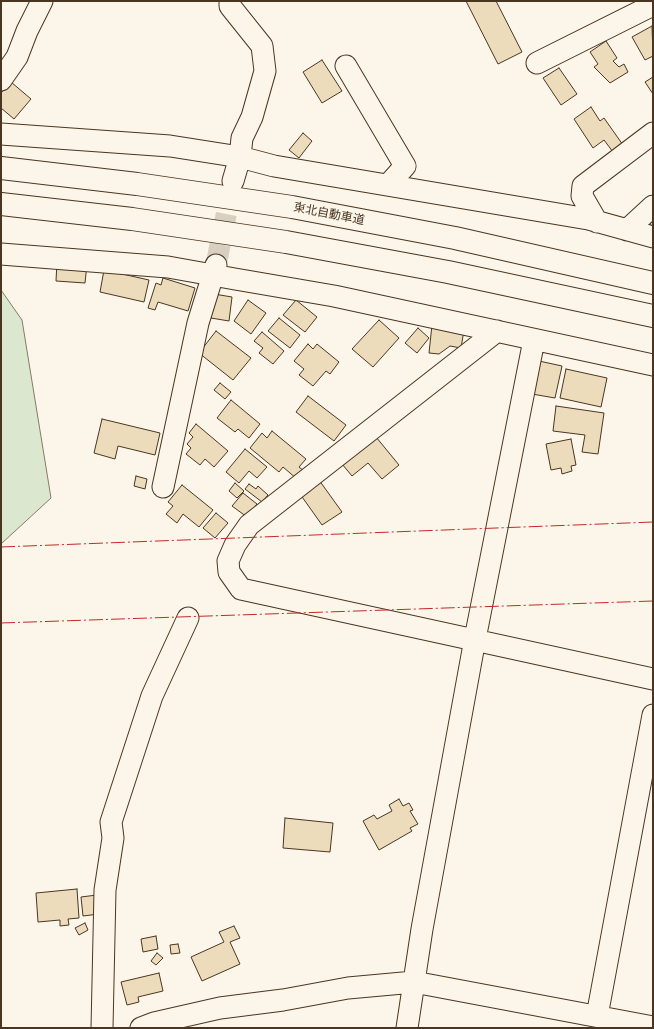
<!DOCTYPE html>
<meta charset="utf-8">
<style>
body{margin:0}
#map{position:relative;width:654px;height:1029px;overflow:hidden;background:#fbf6e9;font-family:Montserrat,sans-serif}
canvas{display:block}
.frame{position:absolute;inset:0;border:2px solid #4a3520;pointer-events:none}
</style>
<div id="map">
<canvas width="654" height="1029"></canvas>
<div class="frame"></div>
</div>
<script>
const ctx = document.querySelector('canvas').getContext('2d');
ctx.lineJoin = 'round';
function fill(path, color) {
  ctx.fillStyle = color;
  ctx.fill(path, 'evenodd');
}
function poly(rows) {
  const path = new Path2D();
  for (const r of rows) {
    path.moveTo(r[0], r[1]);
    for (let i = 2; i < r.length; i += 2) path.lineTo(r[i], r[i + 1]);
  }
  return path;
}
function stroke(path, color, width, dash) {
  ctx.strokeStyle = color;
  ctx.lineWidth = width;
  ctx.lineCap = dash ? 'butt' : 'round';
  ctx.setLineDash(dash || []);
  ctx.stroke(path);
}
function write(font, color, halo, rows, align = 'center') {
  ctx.font = font + ' Montserrat,"Noto Sans JP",sans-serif';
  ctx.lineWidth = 3;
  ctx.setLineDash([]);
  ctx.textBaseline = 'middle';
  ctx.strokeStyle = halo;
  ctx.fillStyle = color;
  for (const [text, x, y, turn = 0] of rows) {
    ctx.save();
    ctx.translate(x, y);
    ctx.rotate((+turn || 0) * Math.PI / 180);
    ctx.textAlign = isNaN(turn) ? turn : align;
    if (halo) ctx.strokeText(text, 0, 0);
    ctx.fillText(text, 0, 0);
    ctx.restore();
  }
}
const green = poly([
 [1,290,22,320,51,498,1,544,1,290]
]);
const building = poly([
 [466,1,496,1,522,52,498,64,466,1],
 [652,26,653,56,645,60,632,37,652,26],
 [606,41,617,58,613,61,619,67,624,64,628,72,610,83,594,67,598,64,590,52,606,41],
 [322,60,342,91,322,103,303,72,322,60],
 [559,68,577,94,561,105,543,78,559,68],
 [653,77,653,94,645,82,653,77],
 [11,82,31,99,14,119,1,108,1,93,11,82],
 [591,107,600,121,604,118,623,145,613,152,604,140,593,148,574,119,591,107],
 [303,133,312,141,299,158,289,150,303,133],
 [57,262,87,264,85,283,56,281,57,262],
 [104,270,149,280,144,302,100,292,104,270],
 [163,278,195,288,188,311,158,302,155,310,148,308,156,283,161,285,163,278],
 [214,294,232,297,229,321,211,318,214,294],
 [248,300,266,313,251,334,234,321,248,300],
 [296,300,317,317,305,332,283,315,296,300],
 [279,318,300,335,290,348,268,331,279,318],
 [379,320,399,338,373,367,352,349,379,320],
 [432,325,464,330,461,348,450,346,439,354,429,353,432,325],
 [418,328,429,338,417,353,405,343,418,328],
 [216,331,251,358,233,380,199,353,216,331],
 [262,332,284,351,273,364,259,353,263,348,254,341,262,332],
 [308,344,313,349,317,344,339,362,330,374,326,371,313,386,299,375,304,369,294,361,308,344],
 [539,361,562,366,555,398,532,394,539,361],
 [566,369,607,378,601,407,560,398,566,369],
 [220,383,231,392,225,399,214,390,220,383],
 [308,396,346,425,334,441,296,412,308,396],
 [231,400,260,424,249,438,238,429,235,432,217,418,231,400],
 [556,406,604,413,598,454,582,452,585,435,553,431,556,406],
 [102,419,160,433,155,455,118,446,115,459,94,453,102,419],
 [196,424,228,451,214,467,205,459,200,465,186,454,191,448,187,444,193,437,189,433,196,424],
 [272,431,306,459,299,467,304,471,297,479,283,467,279,472,250,448,262,433,267,438,272,431],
 [376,437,399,465,382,479,368,463,352,476,342,464,376,437],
 [571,439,576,465,571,466,572,471,562,474,561,468,551,470,546,444,571,439],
 [245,449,267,467,257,478,249,471,239,483,226,472,245,449],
 [136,476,147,479,145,489,134,486,136,476],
 [319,480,342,512,322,525,300,494,319,480],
 [235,483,244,491,237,498,229,491,235,483],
 [249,484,256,489,258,486,268,495,262,502,245,489,249,484],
 [182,485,213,510,199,527,183,514,177,523,166,514,173,506,168,502,182,485],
 [243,493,257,504,247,517,232,506,243,493],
 [216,513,228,523,215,538,203,528,216,513],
 [399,799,403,806,409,803,413,810,410,811,418,824,410,828,412,831,379,850,363,821,374,815,377,819,392,811,389,805,399,799],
 [285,818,333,823,330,852,283,848,285,818],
 [77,889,79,918,68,919,69,925,60,926,60,920,38,922,36,893,77,889],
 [97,895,99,914,83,916,81,897,97,895],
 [85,923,88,930,79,935,75,928,85,923],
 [234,926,240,938,230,942,240,964,202,981,191,957,224,942,219,932,234,926],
 [156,936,158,949,143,952,141,939,156,936],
 [178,944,180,953,171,954,170,945,178,944],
 [157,953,163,958,156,965,151,961,157,953],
 [159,973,163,991,138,997,139,1002,127,1005,121,982,159,973]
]);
const minorTunnel = poly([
 [216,265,233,181]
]);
const minor = poly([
 [230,1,230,6,262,46,265,71,252,117,242,138,240,157,233,181],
 [537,63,653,5],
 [346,66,405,166,388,185],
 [1,80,17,57,27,31,42,1],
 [1,134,170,146,240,157,274,166,588,219,653,237],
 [597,222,582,196,583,186,653,133],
 [627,230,653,206],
 [1,254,168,267,235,279,334,296,653,365],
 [497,331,249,525,235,545,228,561,229,572,241,589,653,679],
 [163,487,198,323,216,265],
 [597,1016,653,715],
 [102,1028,105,890,113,838,111,822,152,696,188,618],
 [141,1028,154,1023,220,1008,283,1000,348,988,414,982,653,1027],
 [407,1028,422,929,475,639,534,340]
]);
const highway = poly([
 [1,168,137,184,292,207,455,238,653,283],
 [1,204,132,219,286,242,448,272,653,316]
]);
const power = poly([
 [1,547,653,522],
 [1,623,653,601]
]);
const streetNames = [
 ["東北自動車道",329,214,11]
];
fill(green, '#dce7d0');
stroke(green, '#887966', 1);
fill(building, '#ecdcbc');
stroke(building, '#4a3520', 1);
stroke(minorTunnel, '#d8cfc1', 21, [21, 10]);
stroke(minor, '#4a3520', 23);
stroke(highway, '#4a3520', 24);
stroke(minor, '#fbf6e9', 21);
stroke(highway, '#fbf6e9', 22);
stroke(power, '#c62828', 1, [14, 3, 2, 3]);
write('12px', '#4a3520', '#fbf6e9', streetNames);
</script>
